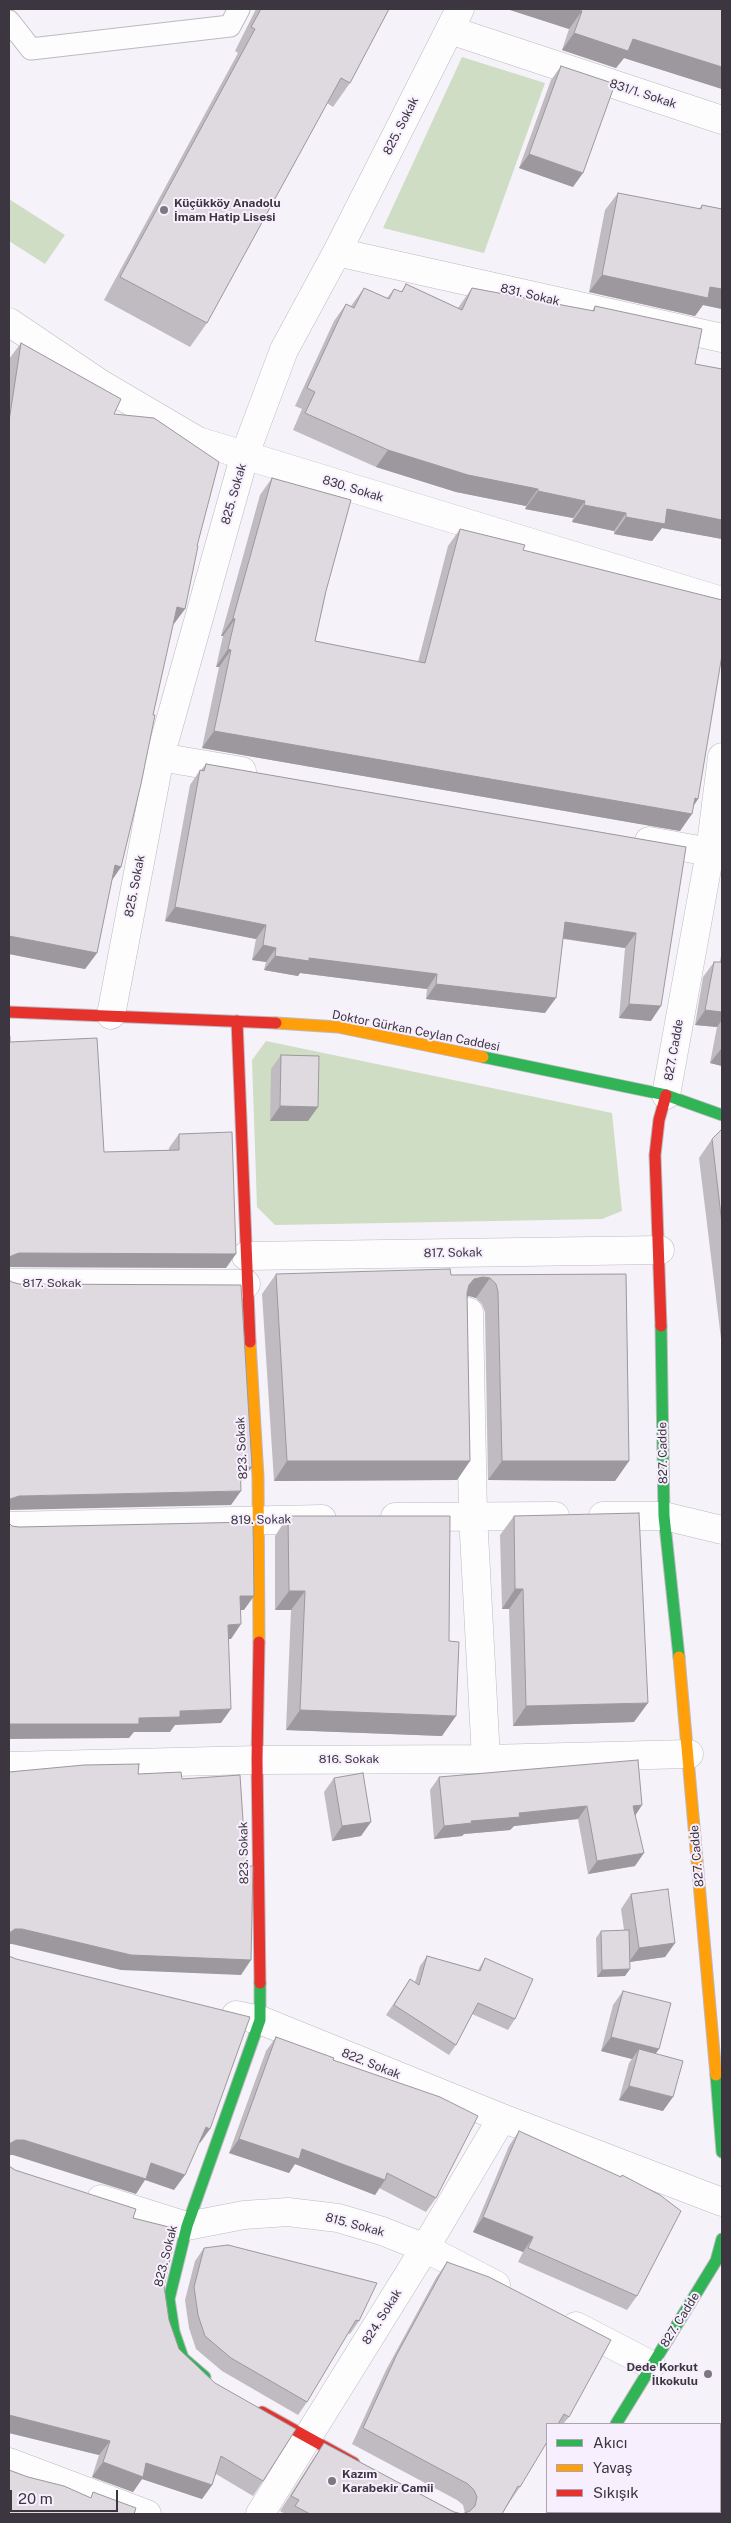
<!DOCTYPE html>
<meta charset="utf-8">
<style>
body{margin:0}
#map{position:relative;width:731px;height:2523px;overflow:hidden;background:#f6f2fa;font-family:"Public Sans",sans-serif}
canvas{display:block}
.frame{position:absolute;inset:0;border:10px solid #3b363f;pointer-events:none}
.legend{position:absolute;left:546px;top:2423px;width:175px;height:90px;box-sizing:border-box;background:#f7effd;border:1px solid #aca5b1;margin:0;padding:6px 9px;list-style:none;font-size:15px;color:#3b363f}
.legend li{display:flex;align-items:center;gap:10px;height:25px}
.legend b{width:25px;border:1px solid #aca5b1}
.scale{position:absolute;left:10px;top:2490px;width:108px;height:22px;box-sizing:border-box;border:2px solid #3b363f;border-top:0;padding-left:6px;font-size:15px;line-height:18px;white-space:nowrap;color:#3b363f;-webkit-text-stroke:4px #f7effd;paint-order:stroke}
</style>
<div id="map">
<canvas width="731" height="2523"></canvas>
<div class="frame"></div>
<ul class="legend">
<li><b style="height:6px;background:#30b455"></b>Akıcı</li>
<li><b style="height:6px;background:#ff9f0a"></b>Yavaş</li>
<li><b style="height:6px;background:#e5322d"></b>Sıkışık</li>
</ul>
<div class="scale">20 m</div>
</div>
<script>
const ctx = document.querySelector('canvas').getContext('2d');
ctx.lineJoin = 'round';
function fill(path, color) {
  ctx.fillStyle = color;
  ctx.fill(path, 'evenodd');
}
function poly(rows) {
  const path = new Path2D();
  for (const r of rows) {
    path.moveTo(r[0], r[1]);
    for (let i = 2; i < r.length; i += 2) path.lineTo(r[i], r[i + 1]);
  }
  return path;
}
function stroke(path, color, width, dash) {
  ctx.strokeStyle = color;
  ctx.lineWidth = width;
  ctx.lineCap = dash ? 'butt' : 'round';
  ctx.setLineDash(dash || []);
  ctx.stroke(path);
}
function write(font, color, halo, rows, align = 'center') {
  ctx.font = font + ' "Public Sans",sans-serif';
  ctx.lineWidth = 4;
  ctx.setLineDash([]);
  ctx.textBaseline = 'middle';
  ctx.strokeStyle = halo;
  ctx.fillStyle = color;
  for (const [text, x, y, turn = 0] of rows) {
    ctx.save();
    ctx.translate(x, y);
    ctx.rotate((+turn || 0) * Math.PI / 180);
    ctx.textAlign = isNaN(turn) ? turn : align;
    if (halo) ctx.strokeText(text, 0, 0);
    ctx.fillText(text, 0, 0);
    ctx.restore();
  }
}
const green = poly([
 [462,57,545,83,484,253,383,228],
 [9,199,65,235,45,264,9,241],
 [266,1041,612,1113,622,1211,602,1219,275,1225,257,1207,252,1060]
]);
const lane = poly([
 [9,21,31,49,230,26,239,9]
]);
const street = poly([
 [450,30,722,120],
 [337,252,722,338],
 [9,322,101,384,198,441,722,601],
 [160,757,242,771],
 [649,841,710,852],
 [111,1015,160,757,245,454,284,350,337,252,460,9],
 [666,1095,710,852,722,757],
 [246,1256,660,1250],
 [9,1283,246,1284],
 [469,1312,473,1515,486,1759],
 [603,1516,664,1516,722,1530],
 [395,1517,555,1516],
 [9,1526,322,1519],
 [9,1766,257,1760,486,1759,689,1754],
 [236,2015,260,2020,502,2118,722,2202],
 [101,2199,187,2226,244,2215,288,2212,338,2218,382,2231,425,2248,496,2285],
 [576,2326,651,2365],
 [9,2462,147,2514],
 [260,2514,425,2248,502,2118]
]);
const fast = poly([
 [483,1057,666,1095,722,1115],
 [661,1326,664,1516,679,1657],
 [716,2075,722,2152],
 [205,2377,183,2358,174,2332,169,2299,187,2226,260,2020,260,1983],
 [616,2424,716,2261,722,2239],
 [561,2514,562,2512]
]);
const slow = poly([
 [276,1023,338,1027,483,1057],
 [250,1342,258,1477,259,1642],
 [679,1657,716,2075]
]);
const jam = poly([
 [9,1012,276,1023],
 [237,1021,250,1342],
 [661,1326,655,1155,659,1120,666,1095],
 [259,1642,257,1760,260,1983],
 [262,2412,354,2463]
]);
const wall = poly([
 [256,9,389,9,350,83,333,107,327,103,207,323,190,347,104,300,238,53,235,51],
 [507,9,722,9,722,89,624,58,616,68,562,50,569,29],
 [561,66,573,187,519,168,551,80],
 [618,193,699,209,702,205,722,209,722,309,703,305,695,316,589,292,605,210],
 [406,284,458,308,472,288,592,311,595,306,695,364,722,369,722,539,662,528,652,541,614,534,614,531,572,522,573,518,525,509,526,506,456,492,376,467,293,430,302,409,295,406,334,321,346,304,351,306,364,288,387,298,394,289,401,292],
 [21,343,114,414,197,546,185,609,173,625,153,715,121,867,112,880,97,953,85,969,9,954,9,359],
 [272,478,326,591,315,641,418,662,448,546,460,529,523,550,698,799,693,806,680,831,202,748,219,667,216,667,223,636,221,636,260,495],
 [206,764,686,847,651,1021,619,1018,625,948,563,939,545,1013,426,999,427,989,300,973,298,976,264,970,266,962,252,960,256,939,165,921,190,785,200,770,201,770],
 [722,949,722,1066,710,1063,717,1027,695,1025,703,977,714,962,720,962],
 [10,1042,104,1152,169,1150,169,1148,179,1134,226,1268,9,1267],
 [281,1055,308,1121,270,1121,271,1069],
 [722,1129,722,1347,699,1158,712,1139],
 [276,1274,451,1275,626,1274,629,1461,615,1481,488,1480,485,1312,482,1304,476,1298,469,1296,467,1297,470,1461,457,1480,274,1481,262,1294],
 [288,1516,442,1736,286,1730,291,1610,275,1610,275,1536],
 [514,1516,634,1722,513,1726,509,1609,502,1609,500,1535],
 [439,1777,642,1805,635,1815,635,1866,588,1874,578,1819,514,1826,510,1830,464,1834,462,1836,434,1839,430,1790],
 [334,1778,361,1836,332,1841,324,1792],
 [631,1894,675,1943,665,1957,630,1962,625,1976,597,1977,596,1938,601,1931,624,1930,621,1909],
 [427,1956,478,1970,485,1958,515,2019,508,2030,472,2014,456,2045,449,2055,386,2015,410,1979,415,1982,420,1966],
 [623,1991,656,2054,663,2111,619,2100,629,2063,632,2059,601,2051,613,2005],
 [276,2037,333,2060,436,2198,426,2212,379,2188,375,2195,295,2164,289,2173,229,2153,266,2051],
 [519,2131,637,2296,627,2310,518,2262,523,2252,473,2232,509,2146],
 [9,2166,15,2170,133,2218,164,2286,169,2320,179,2349,263,2481,253,2496,216,2474,212,2485,202,2499,142,2479,133,2492,92,2477,99,2455,9,2433],
 [204,2248,359,2321,350,2334,348,2333,307,2402,298,2415,222,2371,196,2349,189,2328,185,2300,195,2261],
 [447,2262,569,2417,563,2424,547,2424,520,2487,509,2503,502,2514,285,2514,280,2511,313,2459,324,2443,454,2512,462,2514,465,2513,463,2505,457,2500,352,2444,386,2370,436,2278]
]);
const shadedWall = poly([
 [507,9,574,9,582,11,569,29],
 [574,33,633,39,722,67,722,89,624,58,616,68,562,50],
 [529,154,583,173,573,187,519,168],
 [602,275,710,287,722,289,722,309,703,305,695,316,589,292],
 [388,450,538,489,526,506,456,492,376,467],
 [538,491,585,501,573,518,525,509],
 [584,505,626,513,614,531,572,522],
 [667,509,722,520,722,539,662,528,652,541,614,534,626,517],
 [177,607,185,609,173,625],
 [233,618,235,619,223,636,221,636],
 [228,649,231,650,219,667,216,667],
 [214,731,695,798,698,799,689,813,692,814,680,831,202,748],
 [115,865,121,867,110,883],
 [175,907,266,925,256,939,165,921],
 [565,922,636,933,625,948,554,937],
 [9,936,97,953,85,969,9,954],
 [263,945,276,948,266,962,252,960],
 [275,956,309,958,437,974,427,989,300,973,298,976,264,970],
 [436,984,556,998,545,1013,426,999],
 [629,1004,661,1006,651,1021,619,1018],
 [705,1010,722,1012,722,1020,717,1027,695,1025],
 [721,1049,722,1049,722,1066,710,1063],
 [280,1106,318,1107,308,1121,270,1121],
 [19,1253,236,1254,226,1268,9,1267,9,1258,11,1256],
 [483,1277,490,1278,476,1298,469,1296,461,1299,469,1285,474,1279],
 [287,1461,470,1461,457,1480,274,1481],
 [502,1461,629,1461,615,1481,488,1480],
 [240,1467,252,1467,242,1481,230,1481],
 [241,1491,231,1505,9,1510,9,1501,10,1499,19,1496],
 [515,1589,523,1589,509,1609,502,1609],
 [289,1591,305,1591,291,1610,275,1610],
 [240,1596,254,1596,244,1610,230,1610],
 [241,1624,231,1639,218,1639,228,1625],
 [648,1703,634,1722,513,1726,526,1706],
 [231,1709,221,1723,175,1725,170,1732,134,1732,129,1738,9,1739,9,1724,139,1718,180,1711],
 [300,1710,456,1716,442,1736,286,1730],
 [642,1805,633,1819,633,1806],
 [587,1806,578,1819,514,1826,510,1830,464,1834,462,1836,434,1839,444,1826,519,1813],
 [371,1822,361,1836,332,1841,342,1826],
 [644,1853,635,1866,588,1874,597,1861],
 [15,1929,22,1929,251,1960,241,1975,121,1970,12,1944,9,1944,9,1933],
 [675,1943,665,1957,629,1962,639,1948],
 [630,1969,625,1976,597,1977,602,1970],
 [611,2037,659,2049,649,2063,639,2049,632,2059,601,2051],
 [629,2086,673,2097,663,2111,619,2100],
 [206,2127,210,2129,200,2143,196,2142],
 [239,2139,302,2149,385,2180,375,2195,295,2164,289,2173,229,2153],
 [16,2140,24,2140,151,2163,185,2175,174,2190,145,2180,136,2194,13,2155,9,2155,9,2144],
 [483,2217,533,2237,523,2252,473,2232],
 [9,2415,110,2441,99,2455,9,2433],
 [103,2462,146,2463,212,2485,202,2499,142,2479,133,2492,92,2477]
]);
const building = poly([
 [261,9,389,9,350,83,341,78,207,323,120,277,255,29,251,27,261,9],
 [574,9,722,9,722,67,633,39,628,51,574,33,582,11,574,9],
 [561,66,615,84,583,173,529,154,561,66],
 [618,193,701,209,702,205,722,209,722,289,710,287,708,298,602,275,618,193],
 [406,284,462,310,472,288,594,311,595,306,702,329,695,364,722,369,722,520,667,509,665,524,626,517,626,513,584,505,585,501,538,491,538,489,468,475,388,450,305,413,315,392,307,388,346,304,354,308,364,288,389,299,394,289,402,292,406,284],
 [21,343,121,399,114,414,154,418,219,462,197,546,198,546,185,609,177,607,153,715,155,715,141,784,121,867,115,865,97,953,9,936,9,421,21,343],
 [272,478,351,500,326,591,315,641,425,663,460,529,525,545,523,550,722,600,722,655,698,799,695,798,692,814,214,731,231,650,228,649,235,619,233,618,272,478],
 [206,764,686,847,661,1006,629,1004,636,933,565,922,556,998,436,984,437,974,309,958,309,961,275,956,276,948,263,945,266,925,175,907,200,770,204,771,206,764],
 [714,962,722,962,722,1012,705,1010,714,962],
 [9,1036,10,1036,10,1042,97,1038,104,1152,179,1150,179,1134,232,1132,236,1254,19,1253,11,1256,9,1258,9,1036],
 [281,1055,319,1056,318,1107,280,1106,281,1055],
 [722,1129,722,1224,712,1139,722,1129],
 [450,1269,451,1275,626,1274,629,1461,502,1461,498,1292,496,1284,490,1278,483,1277,474,1279,469,1285,467,1293,470,1461,287,1461,276,1274,450,1269],
 [9,1280,12,1282,19,1284,241,1285,252,1467,240,1467,241,1491,19,1496,10,1499,9,1501,9,1280],
 [639,1513,648,1703,526,1706,523,1589,515,1589,514,1516,639,1513],
 [288,1516,450,1516,449,1641,459,1642,456,1716,300,1710,305,1591,289,1591,288,1516],
 [253,1522,254,1596,240,1596,241,1624,228,1625,231,1709,180,1711,180,1717,139,1718,139,1724,9,1724,9,1523,12,1526,19,1527,253,1522],
 [638,1760,642,1805,633,1806,644,1853,597,1861,587,1806,519,1813,520,1817,471,1821,472,1823,444,1826,439,1777,638,1760],
 [139,1764,138,1774,181,1772,182,1779,240,1775,246,1866,253,1866,251,1960,131,1955,22,1929,15,1929,9,1933,9,1772,84,1765,139,1764],
 [363,1773,371,1822,342,1826,334,1778,363,1773],
 [668,1889,675,1943,639,1948,631,1894,668,1889],
 [629,1930,630,1969,602,1970,601,1931,629,1930],
 [9,1956,16,1959,250,2017,210,2129,206,2127,185,2175,151,2163,146,2179,24,2140,16,2140,9,2144,9,1956],
 [427,1956,480,1971,485,1958,533,1979,515,2019,478,2003,456,2045,394,2005,410,1979,419,1985,427,1956],
 [623,1991,671,2003,659,2049,611,2037,623,1991],
 [276,2037,334,2058,333,2060,440,2097,478,2116,436,2198,387,2173,385,2180,302,2149,299,2159,239,2139,276,2037],
 [639,2049,683,2061,673,2097,629,2086,639,2049],
 [519,2131,621,2177,622,2175,660,2195,681,2211,637,2296,528,2248,533,2237,483,2217,519,2131],
 [9,2166,15,2170,136,2209,133,2218,177,2229,164,2286,169,2320,179,2349,215,2383,296,2429,263,2481,221,2456,212,2485,146,2463,143,2477,103,2462,110,2441,9,2415,9,2166],
 [228,2245,377,2283,359,2321,356,2320,307,2402,231,2358,205,2336,198,2315,194,2287,204,2248,228,2245],
 [447,2262,489,2277,611,2340,569,2417,564,2414,558,2424,547,2424,547,2442,520,2487,518,2486,502,2514,310,2514,295,2506,299,2500,291,2496,324,2443,454,2512,462,2514,470,2511,475,2506,477,2497,474,2490,468,2484,363,2428,397,2354,447,2262],
 [9,2470,28,2477,64,2486,91,2498,93,2492,136,2508,134,2514,9,2514,9,2470]
]);
const markers = [
 [164,210,5,"#7c7880"],
 [708,2374,5,"#7c7880"],
 [332,2481,5,"#7c7880"]
];
const streetNames = [
 ["831/1. Sokak",643,94,18],
 ["825. Sokak",401,126,-63],
 ["831. Sokak",530,295,13],
 ["830. Sokak",353,489,17],
 ["825. Sokak",234,494,-74],
 ["825. Sokak",135,886,-79],
 ["Doktor Gürkan Ceylan Caddesi",416,1031,11],
 ["827. Cadde",674,1050,-80],
 ["817. Sokak",453,1253,-1],
 ["817. Sokak",52,1283],
 ["823. Sokak",242,1448,-93],
 ["827. Cadde",663,1453,-91],
 ["819. Sokak",261,1520,-1],
 ["816. Sokak",349,1759],
 ["823. Sokak",244,1853,-91],
 ["827. Cadde",697,1856,-95],
 ["822. Sokak",371,2064,22],
 ["815. Sokak",355,2225,15],
 ["823. Sokak",166,2256,-76],
 ["824. Sokak",382,2317,-58],
 ["827. Cadde",680,2320,-58]
];
const poiNames = [
 ["Küçükköy Anadolu",174,203],
 ["İmam Hatip Lisesi",174,217],
 ["Dede Korkut",698,2367,"right"],
 ["İlkokulu",698,2381,"right"],
 ["Kazım",342,2474],
 ["Karabekir Camii",342,2488]
];
fill(green, '#ceddc4');
stroke(lane, '#bdb9c0', 23);
stroke(street, '#bdb9c0', 29);
stroke(fast, '#bdb9c0', 13);
stroke(slow, '#bdb9c0', 13);
stroke(jam, '#bdb9c0', 13);
stroke(lane, '#fefdfe', 21);
stroke(street, '#fefdfe', 28);
stroke(fast, '#30b455', 11);
stroke(slow, '#ff9f0a', 11);
stroke(jam, '#e5322d', 11);
fill(wall, '#c0bbc1');
fill(shadedWall, '#9c989d');
fill(building, '#dfd9e0');
stroke(building, '#9c989d', 1);
for (const [x, y, r, color] of markers) {
  const dot = new Path2D();
  dot.arc(x, y, r, 0, 2 * Math.PI);
  ctx.fillStyle = color;
  ctx.fill(dot);
  stroke(dot, '#f7effd', 2);
}
write('12px', '#3b363f', '#f7effd', streetNames);
write('bold 12px', '#3b363f', '#f7effd', poiNames, 'left');
</script>
